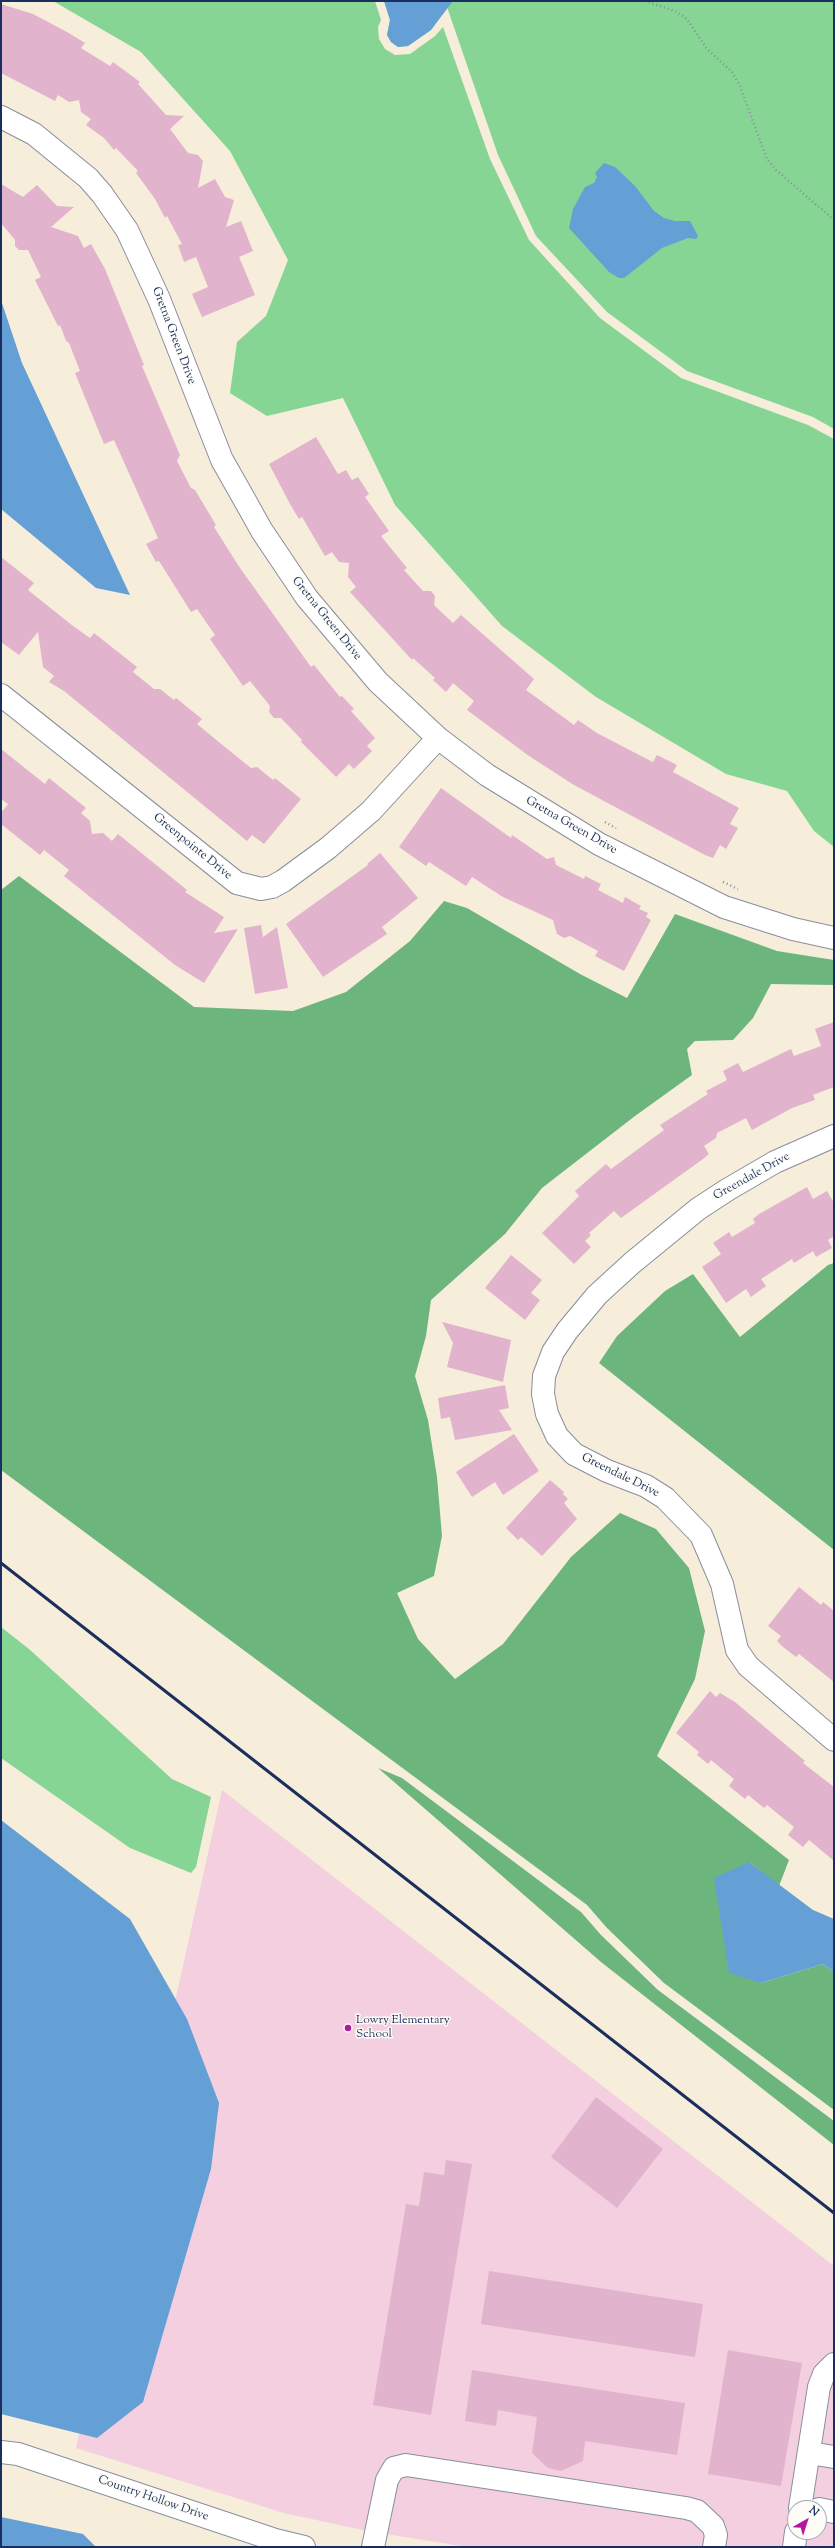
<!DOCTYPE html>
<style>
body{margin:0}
#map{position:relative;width:835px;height:2548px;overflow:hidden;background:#f7eddb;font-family:"Sorts Mill Goudy",serif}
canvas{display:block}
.frame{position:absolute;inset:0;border:2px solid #1b2f5e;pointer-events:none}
.north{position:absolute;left:787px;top:2500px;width:40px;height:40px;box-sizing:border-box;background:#fdfcf7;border:1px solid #a3aaba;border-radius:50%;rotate:39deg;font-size:11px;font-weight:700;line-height:16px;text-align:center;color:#1b2f5e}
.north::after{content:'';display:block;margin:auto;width:14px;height:18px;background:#b5179e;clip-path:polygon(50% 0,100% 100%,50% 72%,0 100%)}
</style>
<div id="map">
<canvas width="835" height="2548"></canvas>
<div class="frame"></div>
<div class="north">N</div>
</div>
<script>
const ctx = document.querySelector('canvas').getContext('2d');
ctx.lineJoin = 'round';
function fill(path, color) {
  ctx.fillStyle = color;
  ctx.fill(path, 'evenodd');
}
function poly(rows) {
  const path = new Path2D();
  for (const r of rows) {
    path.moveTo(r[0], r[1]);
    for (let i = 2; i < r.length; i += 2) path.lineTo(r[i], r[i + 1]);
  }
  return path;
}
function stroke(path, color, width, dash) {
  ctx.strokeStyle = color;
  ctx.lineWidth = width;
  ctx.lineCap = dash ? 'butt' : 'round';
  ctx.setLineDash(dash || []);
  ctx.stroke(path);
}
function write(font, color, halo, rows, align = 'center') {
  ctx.font = font + ' "Sorts Mill Goudy",serif';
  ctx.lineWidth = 3;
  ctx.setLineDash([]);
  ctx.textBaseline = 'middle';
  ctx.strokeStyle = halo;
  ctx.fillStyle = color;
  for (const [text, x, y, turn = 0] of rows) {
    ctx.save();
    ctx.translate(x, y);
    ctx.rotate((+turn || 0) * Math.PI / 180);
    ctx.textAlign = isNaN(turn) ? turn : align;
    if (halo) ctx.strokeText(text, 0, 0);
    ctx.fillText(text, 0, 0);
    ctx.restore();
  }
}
const built = poly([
 [222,1790,834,2266,834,2547,468,2547,367,2531,284,2513,76,2448],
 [795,2508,819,2508,819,2532,795,2532]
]);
const green = poly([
 [53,1,375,1,381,20,378,27,379,39,385,49,395,55,410,54,435,36,443,27,490,159,529,240,600,318,681,378,808,425,834,439,834,847,814,831,787,791,726,774,596,697,502,626,395,505,343,398,267,416,230,393,237,342,266,316,288,260,230,151,141,52],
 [384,1,834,1,834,429,813,417,687,371,607,312,536,236,498,155,447,7,431,30,408,46,398,47,391,42,387,35,390,20],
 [1,1627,29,1649,172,1779,211,1797,196,1867,191,1873,130,1848,1,1758]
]);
const forest = poly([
 [19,876,194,1007,293,1011,346,992,410,941,444,901,467,908,580,974,627,998,675,914,777,951,834,960,834,985,771,984,753,1018,733,1040,695,1041,687,1049,692,1075,635,1116,542,1188,505,1234,431,1300,426,1336,415,1376,428,1420,437,1477,442,1536,434,1576,397,1593,418,1639,455,1679,503,1644,571,1557,620,1513,656,1529,689,1568,705,1631,695,1679,657,1756,789,1860,779,1886,749,1862,761,1983,823,1964,834,1972,834,2110,664,1983,607,1928,587,1905,1,1470,1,890],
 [834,1263,834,1550,599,1363,617,1336,665,1291,693,1274,740,1337,828,1265],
 [378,1768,402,1778,581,1912,601,1935,658,1990,834,2121,834,2145,601,1962]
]);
const water = poly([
 [384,1,453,1,431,30,408,46,398,47,391,42,387,35,390,20],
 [604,163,615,167,635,186,654,211,664,218,675,221,690,221,698,236,696,239,688,238,662,248,624,278,619,278,609,272,569,228,573,209,585,187,594,183,597,177,595,173],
 [1,300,22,363,130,595,96,588,1,509],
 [1,1820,130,1919,187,2019,219,2103,211,2169,143,2402,97,2438,1,2414],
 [749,1862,813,1910,834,1919,834,1972,823,1964,761,1983,729,1973,714,1878],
 [1,2517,83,2534,96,2547,1,2547]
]);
const building = poly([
 [1,4,33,14,67,32,85,43,81,48,110,66,113,62,140,82,138,84,166,115,184,116,170,129,188,153,198,155,203,161,198,188,215,179,225,197,234,200,226,227,241,221,253,251,239,257,255,295,202,317,192,294,208,287,196,257,184,262,178,245,182,244,167,216,165,218,155,199,136,173,138,171,116,148,114,150,104,138,86,125,91,119,81,112,79,100,69,102,58,95,55,101,1,73],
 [1,184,23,197,37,185,57,206,74,207,51,227,78,236,84,248,91,244,105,269,144,365,142,366,180,455,177,461,191,488,195,490,216,525,214,527,240,568,311,667,314,665,340,697,342,696,354,709,351,711,375,738,367,746,372,751,354,769,349,764,336,777,301,742,302,740,281,718,274,718,269,712,270,706,250,681,243,686,210,639,215,635,197,609,191,612,159,561,156,562,146,544,158,538,114,440,104,444,75,373,80,371,69,343,66,341,60,325,58,326,35,280,41,277,28,250,19,250,15,246,15,240,1,223],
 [316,437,338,474,346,470,352,480,358,477,369,494,365,497,389,531,381,536,407,568,404,570,423,591,431,591,435,596,434,605,453,623,461,615,534,679,526,690,574,725,578,720,597,733,643,757,653,762,657,755,677,765,673,772,739,808,730,824,738,828,726,849,720,845,713,858,705,855,574,785,529,756,467,710,474,701,453,683,446,692,433,680,435,678,413,658,412,660,350,592,356,587,348,577,349,563,339,562,332,552,325,556,302,517,299,519,290,504,269,464],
 [1,557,34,583,28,590,73,626,90,638,94,633,137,667,133,672,154,689,160,689,174,700,176,698,202,719,197,724,220,743,251,768,257,767,273,780,275,778,301,799,264,844,252,835,247,841,64,691,49,682,54,676,43,667,38,632,19,655,1,642],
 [1,749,45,784,49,778,86,808,81,813,90,821,92,834,103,833,112,841,118,834,187,890,185,892,224,917,214,933,238,929,204,983,175,965,64,876,69,870,44,850,40,855,1,824,1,813,8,804,1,799],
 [441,788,511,838,512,835,547,859,554,857,556,865,584,879,585,876,601,884,598,890,623,903,625,897,641,906,639,909,648,913,646,917,651,920,624,971,595,956,598,951,570,936,564,938,557,934,553,920,503,897,472,877,466,886,429,862,426,866,399,847],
 [380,853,418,898,382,927,387,934,323,977,286,924,368,865,367,864],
 [261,925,263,937,277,927,288,988,255,994,244,928],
 [834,1022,834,1087,813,1095,815,1100,792,1108,752,1130,746,1118,717,1133,716,1138,704,1146,709,1154,703,1159,621,1218,614,1211,589,1233,591,1235,585,1241,591,1247,574,1264,542,1233,579,1196,575,1191,606,1164,611,1169,664,1130,660,1125,708,1094,706,1091,727,1080,723,1071,738,1063,743,1072,791,1049,794,1056,821,1046,815,1029],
 [807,1187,813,1199,827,1191,834,1203,834,1236,828,1240,832,1248,816,1257,813,1251,794,1263,792,1259,761,1279,766,1286,751,1297,746,1289,726,1303,702,1267,721,1254,713,1243,729,1232,732,1237,755,1223,753,1219,759,1214],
 [511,1255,542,1280,531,1293,540,1300,525,1320,485,1288],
 [442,1322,511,1340,503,1382,447,1367,453,1343],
 [505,1385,509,1408,499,1410,512,1430,455,1440,450,1417,441,1419,438,1398],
 [514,1434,539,1471,503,1495,495,1482,472,1497,456,1472],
 [550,1480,564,1492,563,1494,568,1499,564,1503,577,1519,542,1556,521,1537,518,1540,506,1528],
 [799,1587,821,1605,823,1602,834,1611,834,1682,799,1654,796,1657,783,1647,777,1641,781,1636,768,1626],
 [710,1691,716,1697,720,1693,735,1702,805,1761,803,1763,834,1787,834,1861,809,1840,803,1847,788,1835,794,1827,767,1805,764,1808,748,1795,745,1799,729,1786,734,1779,711,1760,708,1764,697,1755,699,1752,676,1733],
 [596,2097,663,2149,617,2208,551,2157],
 [446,2160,472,2164,431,2415,373,2405,406,2204,419,2206,424,2172,444,2175],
 [489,2271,703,2304,695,2357,481,2324],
 [728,2350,802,2363,781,2486,708,2474],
 [472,2370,685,2403,677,2455,585,2441,583,2461,561,2471,548,2468,532,2453,537,2417,498,2410,496,2426,465,2421]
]);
const path = poly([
 [645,1,675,11,687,19,707,49,732,72,740,86,767,159,776,170,834,220],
 [605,822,616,828],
 [723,882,738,889]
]);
const minor = poly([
 [1,117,34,134,88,178,102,194,127,230,159,299,222,460,243,497,262,531,307,598,378,682,438,738,487,775,599,844,724,907,793,929,834,938],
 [1,695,237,883,261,889,272,887,283,881,328,848,371,811,438,738],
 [834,1136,775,1162,727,1190,698,1209,632,1263,597,1295,567,1331,553,1352,544,1376,543,1394,547,1414,557,1436,574,1454,607,1471,646,1486,665,1498,701,1535,722,1584,737,1650,748,1666,834,1740],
 [1,2452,18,2454,275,2540,304,2547],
 [809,2453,834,2457],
 [800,2508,819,2387,824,2374,834,2364],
 [819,2509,834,2512],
 [373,2547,387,2480,394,2468,406,2465,686,2508,697,2511,713,2526,716,2535,714,2547],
 [794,2547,796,2532]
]);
const rail = poly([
 [1,1563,834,2213]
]);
const markers = [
 [348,2028,4,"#b5179e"]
];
const streetNames = [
 ["Gretna Green Drive",173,336,69],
 ["Gretna Green Drive",326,619,51],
 ["Gretna Green Drive",571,826,30],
 ["Greenpointe Drive",192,847,39],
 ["Greendale Drive",752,1177,-29],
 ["Greendale Drive",620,1476,26],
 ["Country Hollow Drive",153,2499,19]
];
const poiNames = [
 ["Lowry Elementary",356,2021],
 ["School",356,2035]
];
fill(built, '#f3cfe0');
fill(green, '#86d594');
fill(forest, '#6cb67e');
fill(water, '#64a0d5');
fill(building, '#e2b3cd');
stroke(minor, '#898e9c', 24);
stroke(path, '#898e9c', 2.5, [1, 3]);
stroke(minor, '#fff', 22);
stroke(rail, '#1b2f5e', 3);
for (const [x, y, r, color] of markers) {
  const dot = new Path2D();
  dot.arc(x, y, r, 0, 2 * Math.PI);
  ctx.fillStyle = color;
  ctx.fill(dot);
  stroke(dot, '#fdfcf7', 1.5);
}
write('12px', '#1b2f5e', '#fdfcf7', streetNames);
write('12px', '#1b2f5e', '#fdfcf7', poiNames, 'left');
</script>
